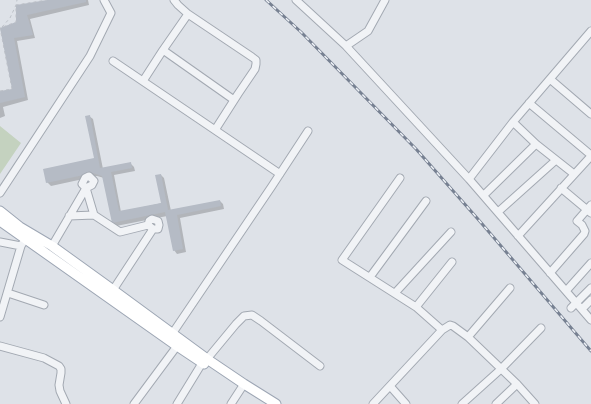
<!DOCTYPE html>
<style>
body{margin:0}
canvas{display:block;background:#dee2e8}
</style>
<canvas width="591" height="404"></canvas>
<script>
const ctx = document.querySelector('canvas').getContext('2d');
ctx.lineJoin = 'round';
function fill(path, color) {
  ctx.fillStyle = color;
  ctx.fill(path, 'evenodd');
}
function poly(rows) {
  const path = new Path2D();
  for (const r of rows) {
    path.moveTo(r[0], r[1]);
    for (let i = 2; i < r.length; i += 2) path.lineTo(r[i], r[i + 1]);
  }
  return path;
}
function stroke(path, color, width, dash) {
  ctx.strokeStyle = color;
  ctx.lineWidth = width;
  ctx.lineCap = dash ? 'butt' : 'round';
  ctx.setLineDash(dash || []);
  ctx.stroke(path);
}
const green = poly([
 [0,126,21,143,0,174]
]);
const shadow = poly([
 [53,0,88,0,89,5,30,19,35,38,17,41,28,100,3,107,5,116,0,118,0,92,14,90,2,29,17,23,17,6],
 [89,116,93,119,103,169,130,163,134,167,135,171,114,175,121,212,162,203,161,175,164,178,171,211,220,201,223,204,224,209,180,218,186,252,177,254,174,250,167,216,116,226,113,222,104,178,97,176,51,186,47,182,95,159]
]);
const building = poly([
 [47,0,86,0,86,2,27,15,33,35,14,38,25,97,0,103,0,91,12,89,0,28,16,22,16,5],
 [90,115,100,168,131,162,132,168,111,172,119,211,161,203,155,175,161,174,168,210,220,200,221,206,177,215,183,249,173,251,165,212,112,223,102,176,93,173,46,183,43,169,94,158,85,116]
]);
const path = poly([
 [2,27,10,18,16,5,17,0],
 [0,91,12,89,0,28,16,22,16,5,47,0]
]);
const minor = poly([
 [296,0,346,46,469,179,513,122,591,31],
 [188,14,252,57,256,60,256,64,255,69,238,94,215,130],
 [346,46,368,31,385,0],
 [163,50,234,100],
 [113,61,280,174],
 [550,79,591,114],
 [143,81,163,50,188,14,178,5,174,0],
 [529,103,591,155],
 [513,122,536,144,574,174],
 [400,178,342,260,416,307,442,330,450,325,453,326,468,337],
 [469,179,591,320],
 [561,188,591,213],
 [0,193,90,56,111,13,104,0],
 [484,195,536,144],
 [498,212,556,160],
 [69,216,94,215,120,232,148,225,153,229,158,229,159,225,158,221,152,219,149,221,148,225],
 [518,236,591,156],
 [0,242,21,246],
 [52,246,86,188,82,184,85,178,89,176,94,181,92,185,86,188,94,215],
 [550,273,584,234,585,231,582,225,577,221,591,205],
 [370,277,426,201],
 [510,288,468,337,517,384,535,404],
 [113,290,153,229],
 [566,291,591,263],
 [8,293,44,305],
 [395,293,451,232],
 [416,307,452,262],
 [571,308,591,288],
 [582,309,591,300],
 [0,317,21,246,27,236],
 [172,334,272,186,308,131],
 [0,346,44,358,59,366,61,369,61,373,59,385,60,391,66,404],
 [207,359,236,324,244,316,252,315,261,321,320,366],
 [390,386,406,404],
 [134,404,180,342],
 [177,404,204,360],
 [231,404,244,384],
 [373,404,442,330],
 [462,404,501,369,541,328],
 [496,404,517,384]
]);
const major = poly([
 [0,211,20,227,52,246,113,290,207,359,244,384,276,404],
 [0,221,177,346,204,364]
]);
const rail = poly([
 [266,0,301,32,416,149,477,218,591,351]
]);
fill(green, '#c4d2bf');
fill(shadow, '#0003');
fill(building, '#b5bbc5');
stroke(minor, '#a3a9b2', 9);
stroke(major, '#9da6b4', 11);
stroke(path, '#bcc0c7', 1, [3, 3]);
stroke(minor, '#f1f3f6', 7);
stroke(major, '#fff', 9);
stroke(rail, '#778192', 3);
stroke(rail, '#eef1f6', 1.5, [4.5]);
</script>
